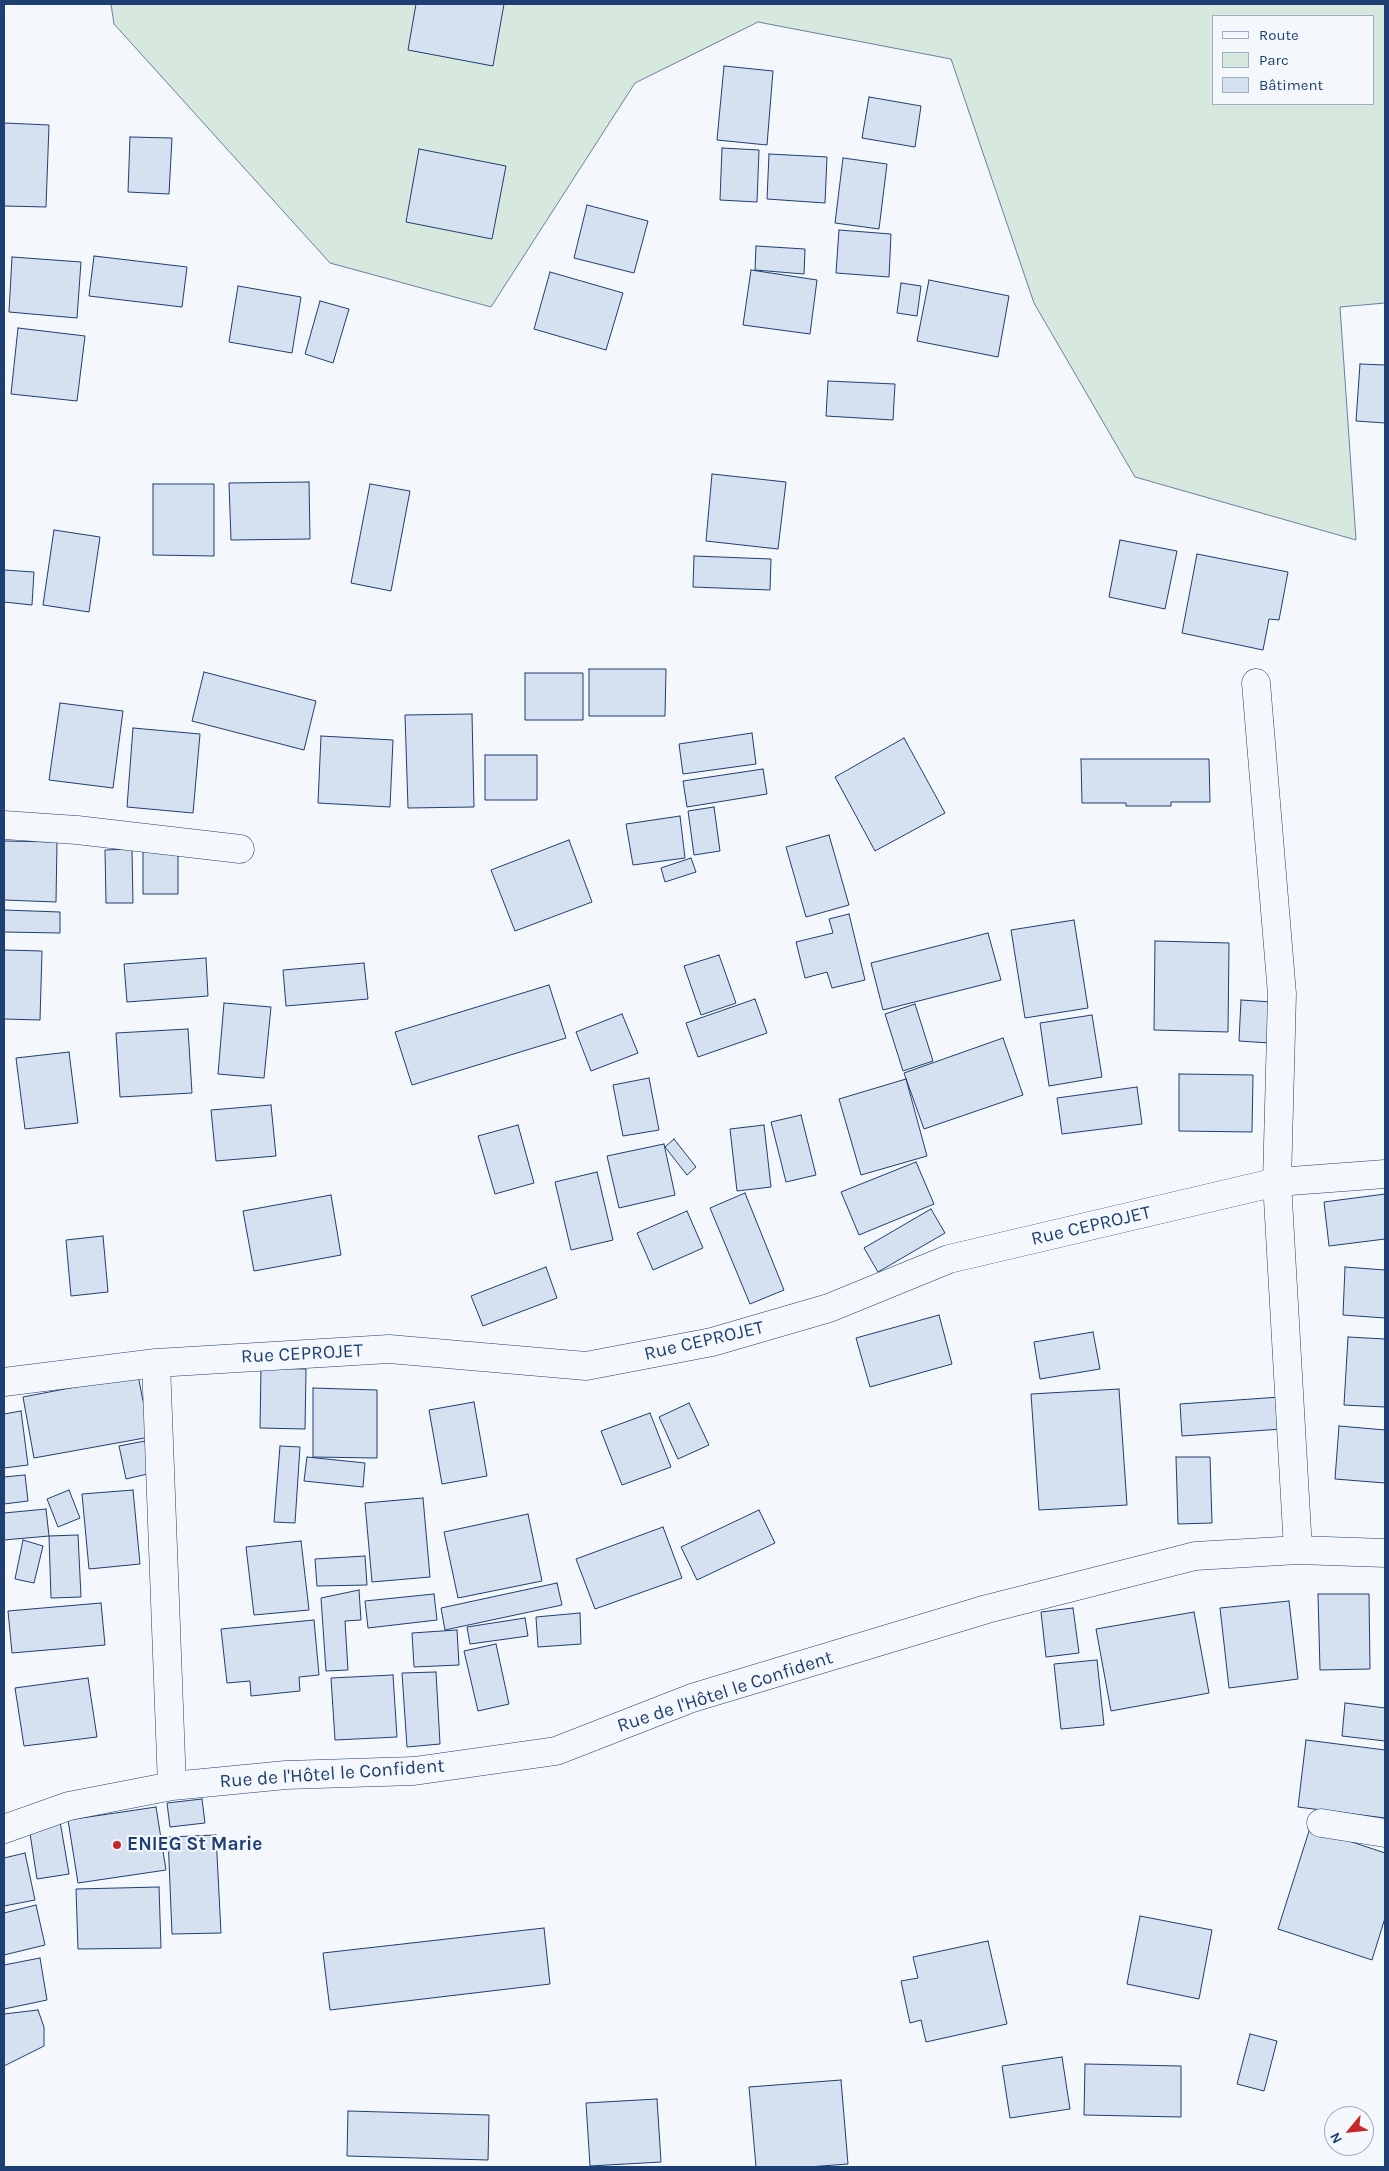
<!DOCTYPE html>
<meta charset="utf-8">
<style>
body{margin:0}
#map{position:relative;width:1389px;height:2171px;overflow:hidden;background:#f4f7fb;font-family:Karla,sans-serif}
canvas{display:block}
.frame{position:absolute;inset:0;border:5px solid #1d3f73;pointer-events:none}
.legend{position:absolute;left:1212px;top:15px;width:162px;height:90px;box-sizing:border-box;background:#f4f7fb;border:1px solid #9eadc5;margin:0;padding:6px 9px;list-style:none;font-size:15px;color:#1d3f73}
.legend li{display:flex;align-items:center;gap:10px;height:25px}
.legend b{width:25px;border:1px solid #9eadc5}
.north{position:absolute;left:1324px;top:2106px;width:50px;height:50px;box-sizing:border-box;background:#f4f7fb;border:1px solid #9eadc5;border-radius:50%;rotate:242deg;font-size:14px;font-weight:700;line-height:20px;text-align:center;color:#1d3f73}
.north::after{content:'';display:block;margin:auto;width:18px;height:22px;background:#c62828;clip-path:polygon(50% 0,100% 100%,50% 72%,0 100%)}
</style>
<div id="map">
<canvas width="1389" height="2171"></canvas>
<div class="frame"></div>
<ul class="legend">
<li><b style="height:6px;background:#f4f7fb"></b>Route</li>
<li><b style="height:14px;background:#d7e8df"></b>Parc</li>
<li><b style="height:14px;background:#d5e0f0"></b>Bâtiment</li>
</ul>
<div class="north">N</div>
</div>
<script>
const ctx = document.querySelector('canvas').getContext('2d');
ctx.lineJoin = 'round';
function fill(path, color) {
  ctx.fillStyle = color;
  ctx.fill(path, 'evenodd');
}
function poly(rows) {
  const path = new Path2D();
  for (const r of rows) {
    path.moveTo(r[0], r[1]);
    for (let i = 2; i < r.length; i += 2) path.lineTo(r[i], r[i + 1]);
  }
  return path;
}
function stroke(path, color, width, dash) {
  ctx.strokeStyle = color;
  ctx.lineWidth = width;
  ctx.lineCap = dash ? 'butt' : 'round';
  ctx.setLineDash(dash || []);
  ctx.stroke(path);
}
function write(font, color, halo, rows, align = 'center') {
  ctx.font = font + ' Karla,sans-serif';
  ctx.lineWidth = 4;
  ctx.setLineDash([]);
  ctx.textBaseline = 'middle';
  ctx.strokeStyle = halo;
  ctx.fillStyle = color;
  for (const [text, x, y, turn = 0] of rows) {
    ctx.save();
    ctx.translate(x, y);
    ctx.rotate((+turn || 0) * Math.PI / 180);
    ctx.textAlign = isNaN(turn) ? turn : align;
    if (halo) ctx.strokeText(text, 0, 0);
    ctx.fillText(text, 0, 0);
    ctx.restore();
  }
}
const green = poly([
 [111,4,1385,4,1385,303,1340,307,1356,540,1135,477,1034,303,951,59,758,22,635,83,491,307,330,263,114,24,111,4],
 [1213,16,1373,16,1373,104,1213,104,1213,16]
]);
const building = poly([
 [416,4,504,4,493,66,408,50,416,4],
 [724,66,773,71,767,145,717,140,724,66],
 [869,97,921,106,915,147,862,138,869,97],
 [4,123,49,125,46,207,4,206,4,123],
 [130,137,172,138,169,194,128,192,130,137],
 [722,148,759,150,757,202,720,200,722,148],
 [419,149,506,166,492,239,406,222,419,149],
 [769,154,827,157,825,203,767,199,769,154],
 [843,158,887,164,879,229,835,223,843,158],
 [587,205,648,221,634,273,574,258,587,205],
 [839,230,891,234,889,277,836,273,839,230],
 [756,246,805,249,804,274,755,270,756,246],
 [94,256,187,267,182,307,89,296,94,256],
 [12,257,81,262,77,318,9,312,12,257],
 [751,270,817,280,810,334,743,325,751,270],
 [550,272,623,293,606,350,534,329,550,272],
 [929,280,1009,296,998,357,917,341,929,280],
 [901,283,921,286,917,316,897,313,901,283],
 [238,286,301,297,292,353,229,342,238,286],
 [320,301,349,309,333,363,305,354,320,301],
 [18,328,85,336,77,401,11,394,18,328],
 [1360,364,1385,365,1385,423,1356,421,1360,364],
 [828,381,895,384,893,420,826,416,828,381],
 [712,474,786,482,778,549,706,541,712,474],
 [309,482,310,539,231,540,229,483,309,482],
 [153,484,214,484,214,556,153,555,153,484],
 [370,484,410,491,391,591,351,583,370,484],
 [54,530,100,537,89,612,43,605,54,530],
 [1120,540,1177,551,1165,609,1109,597,1120,540],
 [1197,554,1288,572,1279,620,1269,619,1263,650,1182,633,1197,554],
 [694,556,771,559,770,590,693,587,694,556],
 [4,570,34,572,32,605,4,602,4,570],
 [589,669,666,669,665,716,589,716,589,669],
 [204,672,316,701,304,750,192,721,204,672],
 [525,673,583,673,583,720,525,720,525,673],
 [60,703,123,711,113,788,49,780,60,703],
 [472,714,474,807,408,808,405,715,472,714],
 [133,728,200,734,193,813,127,807,133,728],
 [752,733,756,764,683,774,679,744,752,733],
 [321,736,393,740,390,807,318,803,321,736],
 [904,738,945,813,875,851,835,777,904,738],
 [485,755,537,755,537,800,485,800,485,755],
 [1081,759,1209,759,1210,802,1171,802,1171,806,1126,806,1126,803,1082,803,1081,759],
 [763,769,767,794,687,807,683,781,763,769],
 [714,807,720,851,694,855,688,811,714,807],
 [680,816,685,858,633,865,626,824,680,816],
 [829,835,849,905,806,917,786,847,829,835],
 [569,840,592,902,515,931,491,870,569,840],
 [4,841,57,842,56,902,4,900,4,841],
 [143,847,178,848,178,894,143,894,143,847],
 [132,849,133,903,106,903,105,850,132,849],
 [691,858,696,872,665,882,661,868,691,858],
 [4,910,60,912,60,933,4,932,4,910],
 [849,914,865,980,832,988,827,972,805,978,796,942,833,933,829,919,849,914],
 [1074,920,1088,1008,1025,1018,1011,930,1074,920],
 [988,933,1001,980,883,1010,871,963,988,933],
 [1155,941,1229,943,1228,1032,1154,1030,1155,941],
 [4,950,42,951,40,1020,4,1019,4,950],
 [719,955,736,1003,701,1015,684,966,719,955],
 [206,958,208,996,127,1002,124,964,206,958],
 [364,963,368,999,286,1006,283,970,364,963],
 [549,985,566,1038,412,1085,395,1032,549,985],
 [755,999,767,1033,698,1057,686,1023,755,999],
 [1241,1000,1272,1002,1270,1043,1239,1041,1241,1000],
 [224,1003,271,1007,264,1078,218,1074,224,1003],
 [915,1004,933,1061,903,1071,885,1014,915,1004],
 [622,1014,638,1053,591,1071,576,1032,622,1014],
 [1092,1015,1102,1077,1049,1086,1040,1023,1092,1015],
 [188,1029,192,1093,120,1097,116,1033,188,1029],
 [1003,1038,1023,1095,924,1129,904,1073,1003,1038],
 [69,1052,78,1123,25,1129,16,1058,69,1052],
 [1179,1074,1253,1075,1252,1132,1179,1131,1179,1074],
 [649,1078,659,1130,623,1136,613,1085,649,1078],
 [906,1079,927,1156,861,1175,839,1099,906,1079],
 [1137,1087,1142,1124,1062,1134,1057,1098,1137,1087],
 [271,1105,276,1156,216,1161,211,1110,271,1105],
 [801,1115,816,1175,786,1182,771,1122,801,1115],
 [518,1125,534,1183,495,1194,478,1136,518,1125],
 [764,1125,771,1187,737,1191,730,1129,764,1125],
 [674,1139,696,1167,687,1175,665,1147,674,1139],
 [664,1144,675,1195,619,1208,607,1156,664,1144],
 [916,1162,934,1204,859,1235,841,1192,916,1162],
 [597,1172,613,1240,571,1250,555,1182,597,1172],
 [745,1193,784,1290,750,1304,710,1208,745,1193],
 [1385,1194,1385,1239,1329,1246,1324,1202,1385,1194],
 [331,1195,341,1255,254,1271,243,1211,331,1195],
 [931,1209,945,1233,878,1272,864,1248,931,1209],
 [687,1211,703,1248,653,1270,637,1233,687,1211],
 [103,1236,108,1292,71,1296,66,1240,103,1236],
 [546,1267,557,1298,483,1326,471,1296,546,1267],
 [1345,1267,1385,1270,1385,1318,1343,1315,1345,1267],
 [939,1315,952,1364,870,1387,856,1338,939,1315],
 [1093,1332,1100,1369,1040,1379,1034,1342,1093,1332],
 [1348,1337,1385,1339,1385,1407,1344,1405,1348,1337],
 [261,1368,306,1369,305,1429,260,1428,261,1368],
 [138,1375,150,1437,34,1458,23,1397,138,1375],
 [313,1388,377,1390,377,1458,313,1457,313,1388],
 [1119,1389,1127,1505,1039,1510,1031,1394,1119,1389],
 [1280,1397,1282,1429,1182,1436,1180,1404,1280,1397],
 [474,1402,487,1476,442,1484,429,1410,474,1402],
 [689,1403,709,1445,678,1459,659,1417,689,1403],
 [21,1411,28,1465,4,1468,4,1414,21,1411],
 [650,1413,671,1467,622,1485,601,1431,650,1413],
 [1339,1426,1385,1430,1385,1483,1335,1479,1339,1426],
 [145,1441,152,1473,126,1479,119,1446,145,1441],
 [280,1446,300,1447,295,1523,274,1522,280,1446],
 [307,1457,365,1463,363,1487,304,1481,307,1457],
 [1176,1457,1210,1457,1212,1523,1178,1524,1176,1457],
 [25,1475,28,1501,4,1504,4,1477,25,1475],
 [69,1490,80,1518,58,1527,47,1499,69,1490],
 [133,1490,140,1564,89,1569,82,1494,133,1490],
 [423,1498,430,1577,372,1582,365,1503,423,1498],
 [46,1509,49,1536,4,1540,4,1513,46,1509],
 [759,1510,775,1543,697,1580,681,1547,759,1510],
 [528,1514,542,1581,458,1598,444,1532,528,1514],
 [663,1527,682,1578,595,1609,576,1559,663,1527],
 [78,1535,81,1597,51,1598,49,1536,78,1535],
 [23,1540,43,1546,34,1583,15,1579,23,1540],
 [301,1541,309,1610,254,1615,246,1547,301,1541],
 [365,1556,367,1585,317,1586,315,1559,365,1556],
 [557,1583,562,1605,445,1630,441,1608,557,1583],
 [359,1590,361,1620,345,1621,348,1670,326,1671,321,1598,359,1590],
 [434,1594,437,1620,368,1628,365,1601,434,1594],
 [1318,1594,1369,1594,1370,1669,1320,1670,1318,1594],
 [1289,1601,1298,1679,1229,1688,1220,1608,1289,1601],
 [101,1603,105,1645,12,1653,8,1611,101,1603],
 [1073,1608,1079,1653,1046,1657,1041,1612,1073,1608],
 [1194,1612,1209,1693,1111,1711,1096,1629,1194,1612],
 [580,1613,581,1644,538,1647,536,1617,580,1613],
 [525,1618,528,1636,470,1644,467,1627,525,1618],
 [314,1620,319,1675,299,1677,300,1691,251,1696,250,1681,227,1683,221,1629,314,1620],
 [457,1630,459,1665,414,1667,412,1633,457,1630],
 [496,1644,509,1704,478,1711,464,1651,496,1644],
 [1097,1660,1104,1725,1061,1729,1054,1664,1097,1660],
 [436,1672,440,1744,407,1747,402,1673,436,1672],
 [393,1675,397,1737,335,1740,331,1678,393,1675],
 [88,1678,97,1737,24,1746,15,1688,88,1678],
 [1345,1703,1385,1708,1385,1741,1342,1736,1345,1703],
 [1306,1740,1385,1750,1385,1818,1298,1807,1306,1740],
 [202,1799,205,1823,170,1827,167,1803,202,1799],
 [156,1807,166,1870,78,1883,68,1820,156,1807],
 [60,1821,69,1874,37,1879,29,1827,60,1821],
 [1310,1828,1385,1853,1385,1918,1372,1960,1278,1929,1310,1828],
 [216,1835,221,1933,172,1934,168,1837,216,1835],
 [25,1853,35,1900,4,1906,4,1858,25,1853],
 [159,1887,161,1948,78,1949,76,1889,159,1887],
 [36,1905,45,1945,4,1955,4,1913,36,1905],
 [1140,1916,1212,1930,1199,1999,1127,1984,1140,1916],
 [544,1928,550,1984,330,2010,323,1953,544,1928],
 [988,1941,1007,2024,926,2042,921,2020,910,2023,901,1981,918,1978,913,1957,988,1941],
 [40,1958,47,2000,4,2009,4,1965,40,1958],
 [38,2010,44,2027,44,2046,4,2066,4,2014,38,2010],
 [1250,2034,1277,2041,1264,2091,1237,2084,1250,2034],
 [1062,2057,1070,2109,1010,2118,1002,2066,1062,2057],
 [1085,2064,1181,2066,1181,2117,1084,2115,1085,2064],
 [841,2080,848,2164,808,2167,756,2167,749,2087,841,2080],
 [657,2099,661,2162,590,2166,586,2103,657,2099],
 [348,2111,489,2115,488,2160,347,2156,348,2111]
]);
const street = poly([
 [1256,683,1282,994,1277,1182,1298,1550],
 [4,825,77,830,240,849],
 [156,1363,172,1786],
 [4,1382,156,1363,389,1349,586,1366,712,1342,829,1308,949,1259,1277,1182,1385,1174],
 [1321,1823,1385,1833],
 [4,1829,69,1806,172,1786,286,1775,414,1771,556,1751,692,1698,987,1609,1195,1556,1298,1550,1385,1553]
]);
const markers = [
 [117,1845,5,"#c62828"]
];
const streetNames = [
 ["Rue CEPROJET",1091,1226,-13],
 ["Rue CEPROJET",704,1341,-13],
 ["Rue CEPROJET",302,1354,-3],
 ["Rue de l'Hôtel le Confident",725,1692,-18],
 ["Rue de l'Hôtel le Confident",332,1774,-4]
];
const poiNames = [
 ["ENIEG St Marie",127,1845]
];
fill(green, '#d7e8df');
stroke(green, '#687fa3', 1);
fill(building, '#d5e0f0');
stroke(building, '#1d3f73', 1);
stroke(street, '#1d3f73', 29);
stroke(street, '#f4f7fb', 28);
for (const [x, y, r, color] of markers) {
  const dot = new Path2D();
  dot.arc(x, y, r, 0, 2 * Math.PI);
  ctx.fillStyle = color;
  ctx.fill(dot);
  stroke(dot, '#f4f7fb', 2);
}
write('19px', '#1d3f73', '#f4f7fb', streetNames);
write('bold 19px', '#1d3f73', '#f4f7fb', poiNames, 'left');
</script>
